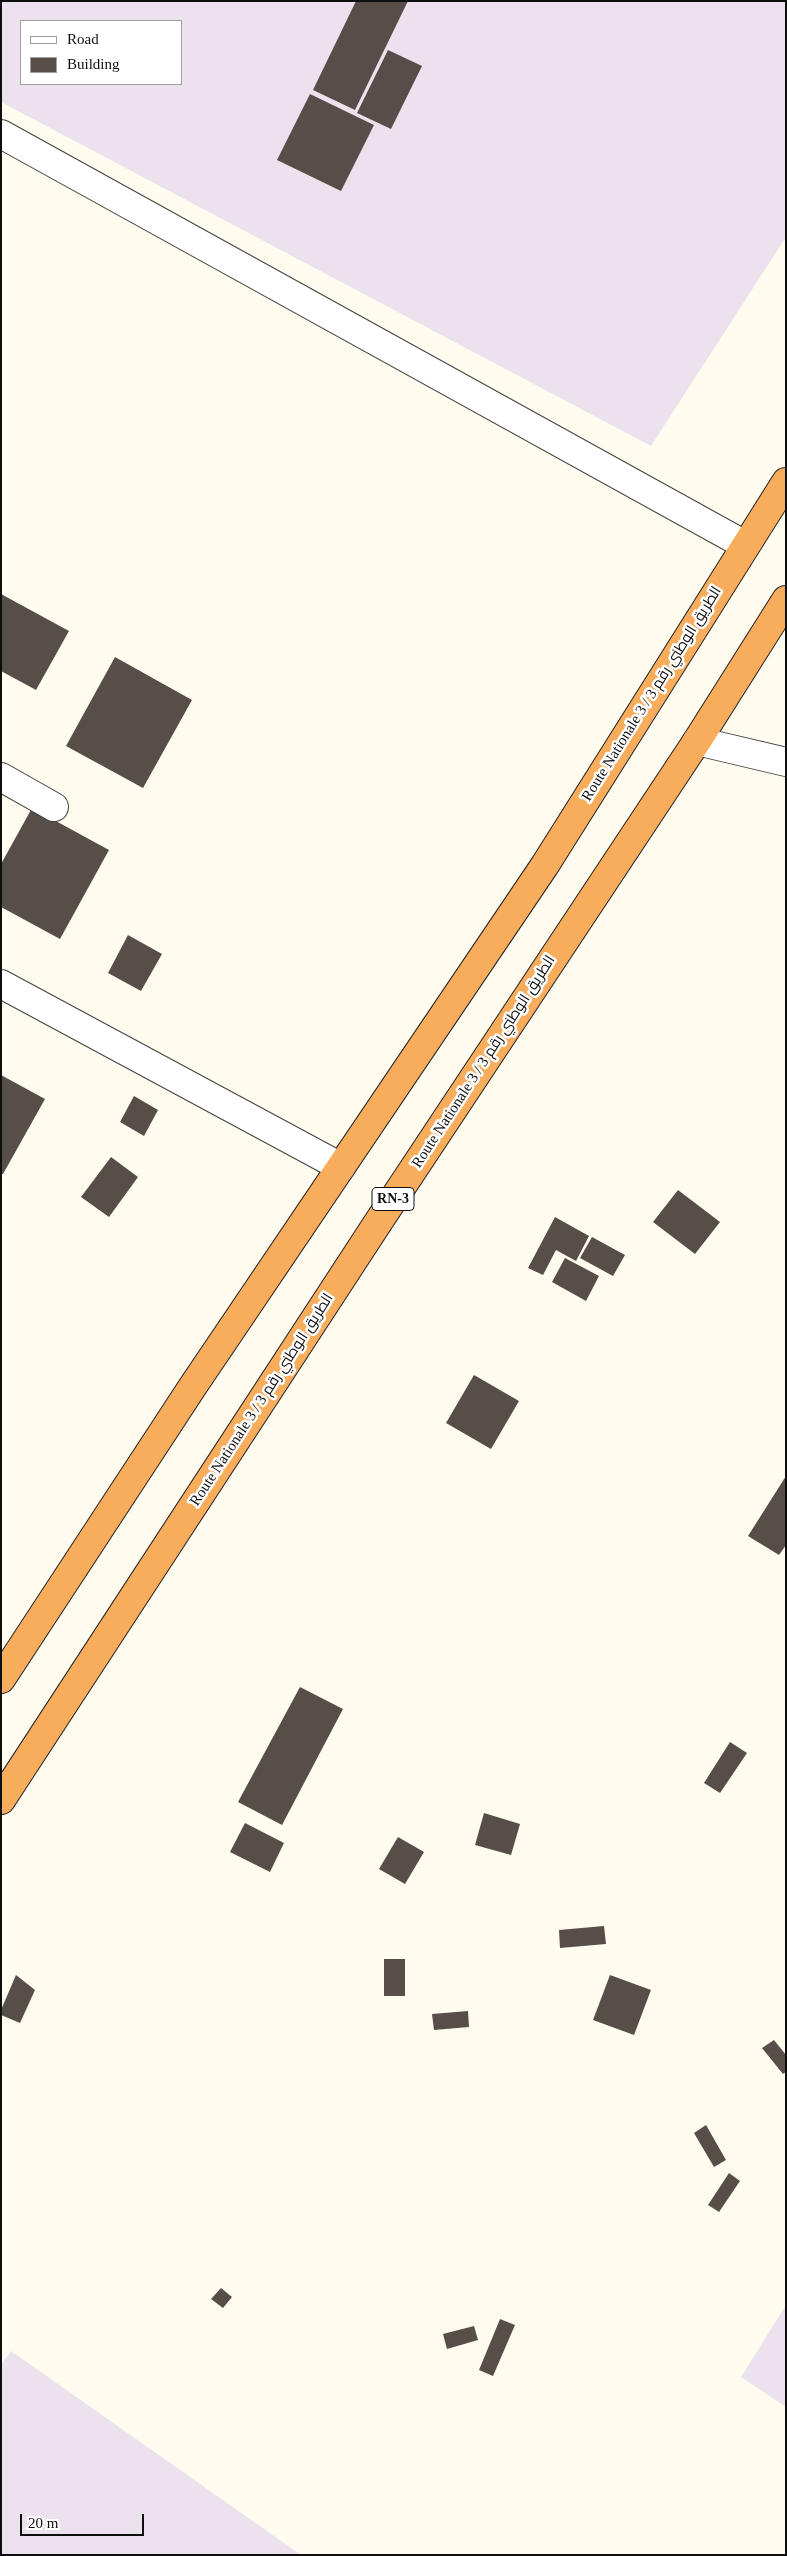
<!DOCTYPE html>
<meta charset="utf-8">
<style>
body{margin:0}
#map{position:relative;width:787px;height:2556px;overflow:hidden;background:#fffbef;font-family:"Times New Roman",serif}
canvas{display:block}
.frame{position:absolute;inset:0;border:2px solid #0e0e0e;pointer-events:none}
.legend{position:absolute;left:20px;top:20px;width:162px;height:65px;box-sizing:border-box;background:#fff;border:1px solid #9f9f9f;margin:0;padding:6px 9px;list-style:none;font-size:15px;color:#0e0e0e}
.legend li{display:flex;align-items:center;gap:10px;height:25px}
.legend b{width:25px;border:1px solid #9f9f9f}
.scale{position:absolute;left:20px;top:2514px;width:124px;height:22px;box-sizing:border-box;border:2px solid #0e0e0e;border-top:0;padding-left:6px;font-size:15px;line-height:18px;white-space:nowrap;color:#0e0e0e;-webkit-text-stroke:4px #fff;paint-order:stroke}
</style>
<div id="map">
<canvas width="787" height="2556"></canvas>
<div class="frame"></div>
<ul class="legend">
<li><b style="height:6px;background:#fff"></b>Road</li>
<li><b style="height:14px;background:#574e4a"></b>Building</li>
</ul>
<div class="scale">20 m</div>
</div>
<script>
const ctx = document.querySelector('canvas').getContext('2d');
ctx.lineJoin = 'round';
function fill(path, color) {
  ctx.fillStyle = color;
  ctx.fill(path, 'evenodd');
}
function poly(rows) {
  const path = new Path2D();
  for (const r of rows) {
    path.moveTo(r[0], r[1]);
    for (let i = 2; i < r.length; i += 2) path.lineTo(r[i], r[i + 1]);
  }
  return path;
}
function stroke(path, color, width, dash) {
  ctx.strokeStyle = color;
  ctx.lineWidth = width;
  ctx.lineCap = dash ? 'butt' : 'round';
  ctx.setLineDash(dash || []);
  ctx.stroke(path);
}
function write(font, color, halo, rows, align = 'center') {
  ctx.font = font + ' "Times New Roman",Cairo,serif';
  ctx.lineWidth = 5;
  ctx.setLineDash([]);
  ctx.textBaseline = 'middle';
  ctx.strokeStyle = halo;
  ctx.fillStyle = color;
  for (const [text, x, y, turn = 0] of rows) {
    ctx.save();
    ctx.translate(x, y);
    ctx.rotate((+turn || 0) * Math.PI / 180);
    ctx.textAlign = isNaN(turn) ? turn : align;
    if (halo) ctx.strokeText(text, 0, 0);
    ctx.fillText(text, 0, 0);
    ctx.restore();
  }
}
const industrial = poly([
 [1,1,786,1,786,237,651,446,1,102],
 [21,21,181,21,181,84,21,84],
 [786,2305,786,2407,741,2377],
 [11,2351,301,2555,1,2555,1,2365]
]);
const building = poly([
 [356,1,408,1,355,110,313,90],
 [388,50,422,66,391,129,357,113],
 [310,94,374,125,341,191,277,160],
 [1,594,69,631,36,690,1,671],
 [115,657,192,700,143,788,66,746],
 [32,808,109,850,60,939,1,907,1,864],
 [128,935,162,954,141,991,108,973],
 [1,1075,45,1099,3,1174,1,1174],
 [134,1096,158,1110,144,1136,120,1122],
 [111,1157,138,1177,109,1217,81,1197],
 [678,1190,720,1222,695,1254,653,1222],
 [555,1217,589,1236,576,1261,556,1250,543,1275,528,1268],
 [592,1237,625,1255,613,1276,580,1258],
 [565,1258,599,1276,586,1301,552,1282],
 [474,1375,519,1401,491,1449,446,1423],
 [786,1476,786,1545,779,1555,748,1536],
 [300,1687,343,1709,282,1825,238,1802],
 [730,1742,747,1753,720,1793,704,1783],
 [484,1813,520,1824,511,1855,475,1845],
 [245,1823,284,1843,270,1872,230,1852],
 [398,1837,424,1852,405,1884,379,1869],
 [604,1926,606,1944,560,1948,559,1930],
 [384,1959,405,1959,405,1996,384,1996],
 [16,1975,35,1990,20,2023,1,2015,1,2010],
 [610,1975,651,1990,634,2035,593,2020],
 [468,2011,469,2027,434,2030,432,2014],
 [774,2040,786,2055,786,2072,783,2074,762,2048],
 [706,2125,726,2160,714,2167,694,2133],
 [729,2173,740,2181,719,2212,708,2205],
 [221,2288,232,2297,223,2308,211,2299],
 [500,2319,515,2325,493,2376,479,2370],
 [474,2326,478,2340,447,2349,443,2334]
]);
const minor = poly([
 [1,134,745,545],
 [697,741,786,762],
 [1,777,54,807],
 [1,984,341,1167]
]);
const trunk = poly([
 [1,1679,193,1386,545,865,786,482],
 [1,1800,377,1224,697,741,786,600]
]);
const shields = [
 [393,1199,42]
];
const shieldNames = [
 ["RN-3",393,1199]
];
const streetNames = [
 ["Route Nationale 3 / الطريق الوطني رقم 3",652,694,-58],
 ["Route Nationale 3 / الطريق الوطني رقم 3",484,1062,-57],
 ["Route Nationale 3 / الطريق الوطني رقم 3",262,1400,-57]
];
fill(industrial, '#ebe2ed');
fill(building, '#574e4a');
stroke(minor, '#414141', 30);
stroke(trunk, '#1f1f1f', 30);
stroke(minor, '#fff', 28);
stroke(trunk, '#f8ad5d', 28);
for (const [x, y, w] of shields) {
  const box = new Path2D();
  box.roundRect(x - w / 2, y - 11.5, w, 23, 4);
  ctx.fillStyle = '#fff';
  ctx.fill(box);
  stroke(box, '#0e0e0e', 1);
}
write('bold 14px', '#0e0e0e', null, shieldNames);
write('15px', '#0e0e0e', '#fff', streetNames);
</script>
